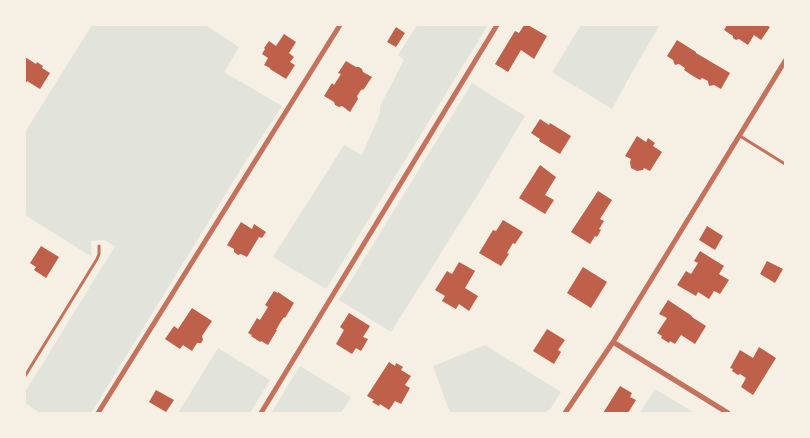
<!DOCTYPE html>
<style>
body{margin:0}
#map{position:relative;width:810px;height:438px;overflow:hidden;background:#f6efe4;font-family:"PT Sans",sans-serif}
canvas{display:block}
.frame{position:absolute;inset:0;border:26px solid #f6efe4;pointer-events:none}
</style>
<div id="map">
<canvas width="810" height="438"></canvas>
<div class="frame"></div>
</div>
<script>
const ctx = document.querySelector('canvas').getContext('2d');
ctx.lineJoin = 'round';
function fill(path, color) {
  ctx.fillStyle = color;
  ctx.fill(path, 'evenodd');
}
function poly(rows) {
  const path = new Path2D();
  for (const r of rows) {
    path.moveTo(r[0], r[1]);
    for (let i = 2; i < r.length; i += 2) path.lineTo(r[i], r[i + 1]);
  }
  return path;
}
function stroke(path, color, width, dash) {
  ctx.strokeStyle = color;
  ctx.lineWidth = width;
  ctx.lineCap = dash ? 'butt' : 'round';
  ctx.setLineDash(dash || []);
  ctx.stroke(path);
}
const green = poly([
 [92,25,205,25,239,47,224,72,282,106,244,164,91,413,40,413,25,403,25,392,115,246,104,240,91,241,92,257,25,215,25,132],
 [417,25,488,25,326,289,273,257,344,145,362,155,380,113,380,106,404,60,398,55],
 [581,25,660,25,636,65,612,109,552,72],
 [472,83,525,116,482,188,391,332,339,300],
 [485,345,561,392,551,408,545,413,450,413,433,366],
 [218,348,270,380,250,413,178,413],
 [300,366,351,397,341,413,271,413],
 [655,389,695,413,640,413]
]);
const building = poly([
 [524,25,528,25,547,36,534,59,521,50,508,72,495,64,515,31,519,33],
 [727,25,766,25,770,27,761,40,754,35,748,45,739,39,736,40,733,38,733,36,724,30],
 [396,27,405,33,396,47,387,42],
 [284,34,296,42,289,53,294,57,290,62,295,65,286,79,270,69,270,68,264,65,268,58,262,54,265,49,264,48,269,41,276,46],
 [677,40,696,52,696,53,730,73,721,89,714,85,709,86,708,81,702,78,700,80,693,76,684,70,685,68,679,64,675,65,673,60,667,56],
 [25,57,36,64,37,62,43,66,42,68,50,73,40,89,27,81,25,85],
 [346,61,356,67,359,67,362,69,363,72,372,77,364,89,361,90,357,96,358,99,350,112,342,106,339,107,335,105,334,102,324,96,332,83,334,85,341,74,338,73],
 [540,119,549,125,550,123,571,136,560,154,539,141,540,139,531,133],
 [637,136,646,142,648,138,655,143,653,146,662,152,650,171,644,168,643,170,637,171,631,168,630,162,631,159,625,156],
 [540,165,556,177,545,195,554,200,545,214,519,198],
 [598,191,612,200,600,219,604,221,599,229,601,230,597,237,595,236,590,244,571,232],
 [503,220,523,232,515,244,513,243,507,253,509,254,501,266,479,253,493,230,496,231],
 [241,222,252,229,254,224,266,232,262,238,259,237,247,257,241,254,238,255,234,252,234,249,227,245],
 [707,226,723,236,715,250,699,240],
 [41,246,59,257,46,278,34,270,36,267,30,263],
 [700,251,724,266,719,274,729,280,720,294,714,291,709,299,698,292,696,296,677,285,686,271,691,274,698,263,694,261],
 [767,261,783,269,775,283,760,274],
 [459,262,475,271,465,288,478,296,469,311,459,304,456,309,442,301,445,296,435,290,447,271,452,274],
 [583,267,607,282,591,308,567,293],
 [274,291,278,293,278,292,294,303,285,318,284,317,280,323,276,330,277,330,268,345,261,341,260,342,251,336,252,335,248,333,257,318,260,320,268,307,265,305],
 [668,300,692,316,692,317,706,326,695,344,681,335,675,344,670,341,669,343,661,338,662,336,657,333,667,318,659,314],
 [192,308,212,321,202,336,203,340,201,343,197,343,192,351,183,345,180,349,165,339,174,326,178,329],
 [349,313,370,326,363,337,368,339,361,351,356,348,352,354,336,344,344,330,340,327],
 [547,329,565,340,558,350,561,352,554,364,533,351],
 [759,347,776,358,753,395,741,387,746,378,740,374,738,375,732,371,733,369,730,368,740,350,753,358],
 [389,362,395,366,396,363,403,367,401,370,411,376,405,385,410,388,401,404,395,401,389,410,380,404,379,406,372,402,374,400,367,396],
 [620,386,632,393,630,397,636,400,628,413,603,413],
 [156,390,174,400,166,412,149,402]
]);
const service = poly([
 [740,136,785,164],
 [25,376,97,259,99,254,99,246]
]);
const minor = poly([
 [613,342,728,413],
 [98,413,340,25],
 [261,413,497,25],
 [565,413,613,342,785,61]
]);
fill(green, '#e2e4dc');
fill(building, '#bf614a');
stroke(service, '#c5725c', 3);
stroke(minor, '#c5725c', 5);
</script>
